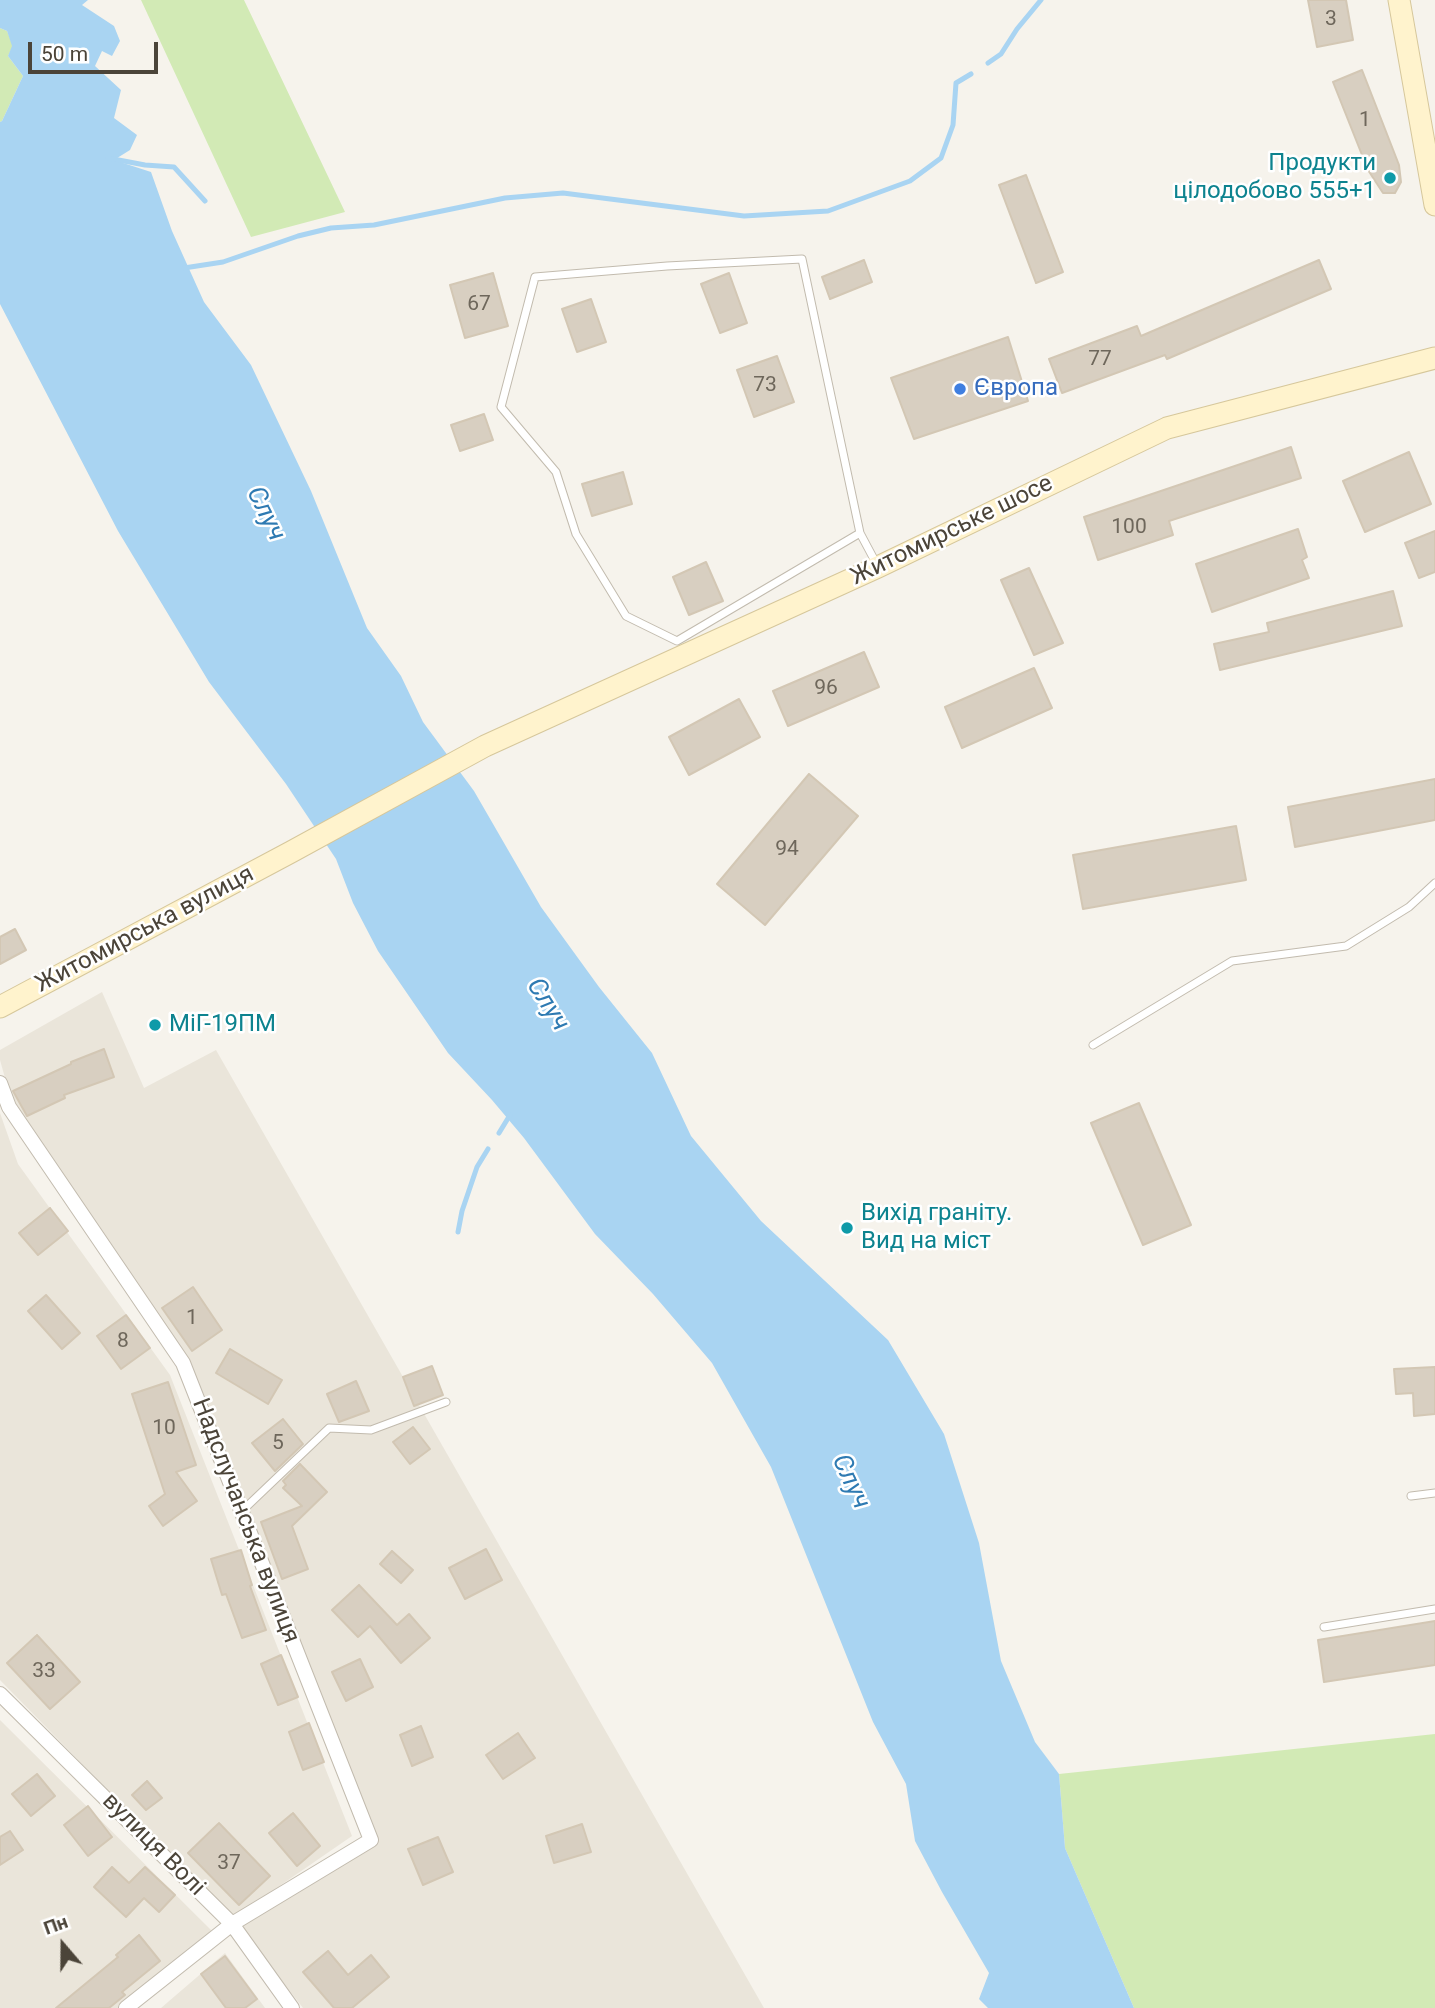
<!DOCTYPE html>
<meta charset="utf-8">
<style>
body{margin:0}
#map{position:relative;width:1435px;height:2008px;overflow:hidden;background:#f6f3ec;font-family:Roboto,sans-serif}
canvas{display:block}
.north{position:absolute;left:28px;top:1910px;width:70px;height:70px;-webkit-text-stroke:5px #fff;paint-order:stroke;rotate:340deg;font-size:19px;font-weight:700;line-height:28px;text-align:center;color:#4b4439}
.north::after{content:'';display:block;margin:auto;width:24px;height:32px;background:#4b4439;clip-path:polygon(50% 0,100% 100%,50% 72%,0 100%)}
.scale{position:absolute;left:28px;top:42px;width:130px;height:32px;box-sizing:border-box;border:4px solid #4b4439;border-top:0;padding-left:9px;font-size:21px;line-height:24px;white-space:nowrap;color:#4b4439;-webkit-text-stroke:5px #fff;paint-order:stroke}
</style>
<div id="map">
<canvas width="1435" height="2008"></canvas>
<div class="north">Пн</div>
<div class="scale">50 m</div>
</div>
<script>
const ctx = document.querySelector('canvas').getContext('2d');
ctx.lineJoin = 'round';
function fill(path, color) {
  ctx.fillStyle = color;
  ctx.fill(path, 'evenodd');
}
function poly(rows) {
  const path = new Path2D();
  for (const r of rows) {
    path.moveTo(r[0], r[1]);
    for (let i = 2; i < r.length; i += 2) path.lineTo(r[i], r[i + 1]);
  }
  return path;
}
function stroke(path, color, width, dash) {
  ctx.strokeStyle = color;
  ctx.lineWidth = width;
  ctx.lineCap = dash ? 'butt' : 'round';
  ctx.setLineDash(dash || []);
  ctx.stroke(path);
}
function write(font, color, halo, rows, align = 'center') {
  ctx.font = font + ' Roboto,sans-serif';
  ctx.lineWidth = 5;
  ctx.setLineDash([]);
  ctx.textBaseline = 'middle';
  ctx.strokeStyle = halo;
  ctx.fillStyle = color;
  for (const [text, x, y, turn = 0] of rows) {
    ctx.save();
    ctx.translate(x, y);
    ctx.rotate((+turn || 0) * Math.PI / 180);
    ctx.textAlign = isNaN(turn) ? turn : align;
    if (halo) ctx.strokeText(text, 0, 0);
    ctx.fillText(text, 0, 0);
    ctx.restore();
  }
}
const residential = poly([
 [102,992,144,1088,216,1050,764,2008,303,2008,239,1925,377,1845,187,1360,12,1103,0,1060,0,1050],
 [0,1113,18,1164,170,1375,352,1836,233,1918,0,1680],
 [0,1720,212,1931,126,2008,0,2008],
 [225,1953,265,2008,161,2008]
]);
const green = poly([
 [141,0,244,0,345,212,251,237],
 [0,28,7,31,13,46,8,56,23,76,2,121,0,122],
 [1435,1734,1435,2008,1134,2008,1065,1848,1059,1774]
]);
const water = poly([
 [0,0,88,0,82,5,114,26,120,41,112,56,102,51,95,66,121,90,114,118,137,135,130,150,114,160,151,172,172,231,204,302,251,365,311,491,367,628,401,676,423,722,474,791,541,907,599,987,652,1053,691,1136,761,1221,888,1340,944,1434,979,1543,1001,1661,1035,1742,1059,1774,1065,1848,1134,2008,988,2008,979,1999,989,1973,942,1892,915,1841,906,1784,873,1722,771,1467,712,1363,653,1294,595,1234,524,1138,492,1100,448,1053,378,951,353,903,336,859,286,784,209,682,118,531,0,304,0,122,2,121,23,76,8,56,12,46,7,31,0,28]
]);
const stream = poly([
 [988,63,1001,54,1017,29,1041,0],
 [108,158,145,165,174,167,205,201],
 [184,268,223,262,298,236,331,228,374,225,505,198,563,193,744,216,828,211,910,181,941,158,953,125,956,83,971,74],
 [499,1133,510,1115],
 [458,1232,462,1211,477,1167,488,1149]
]);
const building = poly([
 [1308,0,1346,0,1353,40,1317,47,1308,0],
 [1362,70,1399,165,1401,182,1395,193,1383,193,1368,170,1333,82,1362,70],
 [1026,175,1063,272,1036,283,999,185,1026,175],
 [864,260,872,282,830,299,822,277,864,260],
 [1319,260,1331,289,1167,359,1165,355,1062,393,1049,359,1137,326,1141,336,1319,260],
 [493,273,508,326,465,338,450,285,493,273],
 [729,273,747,323,720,333,701,284,729,273],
 [591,299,606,342,577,352,562,309,591,299],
 [1008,337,1028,401,914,439,891,378,1008,337],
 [777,356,794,402,754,417,737,370,777,356],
 [484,414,493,440,460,451,451,425,484,414],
 [1291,447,1301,478,1169,521,1173,535,1098,560,1084,517,1291,447],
 [1409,452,1431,504,1365,532,1343,481,1409,452],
 [623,472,632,504,592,516,582,484,623,472],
 [1298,529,1307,557,1302,560,1309,578,1212,612,1196,564,1298,529],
 [1435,531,1435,572,1419,578,1405,543,1435,531],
 [706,562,723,601,689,615,673,577,706,562],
 [1029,568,1063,643,1034,655,1001,580,1029,568],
 [1393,591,1402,626,1220,670,1214,644,1269,632,1267,623,1393,591],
 [864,652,879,687,788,726,773,691,864,652],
 [1034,668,1052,708,962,748,945,707,1034,668],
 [739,699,760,737,689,775,669,737,739,699],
 [809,774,858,816,765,925,717,884,809,774],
 [1435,779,1435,820,1295,847,1288,807,1435,779],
 [1236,826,1246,880,1083,909,1073,855,1236,826],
 [15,929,26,950,0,964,0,937,15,929],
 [104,1049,114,1077,64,1095,65,1098,27,1116,13,1091,71,1064,71,1062,104,1049],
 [1139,1103,1191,1225,1143,1245,1091,1123,1139,1103],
 [50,1208,68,1231,38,1255,19,1233,50,1208],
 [193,1287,222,1330,192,1351,162,1308,193,1287],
 [46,1295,80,1333,62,1349,28,1311,46,1295],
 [126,1315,150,1348,121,1369,97,1336,126,1315],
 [230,1349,282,1380,268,1404,216,1373,230,1349],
 [432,1366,443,1395,414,1406,403,1377,432,1366],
 [1435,1367,1435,1414,1414,1416,1413,1393,1396,1394,1394,1369,1435,1367],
 [356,1381,369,1411,339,1422,327,1394,356,1381],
 [168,1382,196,1465,176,1472,197,1501,163,1526,149,1506,165,1494,132,1394,168,1382],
 [283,1419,303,1444,275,1471,252,1443,283,1419],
 [413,1427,430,1449,410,1464,393,1442,413,1427],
 [300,1464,327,1492,292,1526,308,1569,282,1579,261,1522,302,1506,283,1488,286,1485,283,1481,300,1464],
 [486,1549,502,1580,465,1599,449,1568,486,1549],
 [241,1550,252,1585,250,1586,266,1630,242,1638,226,1594,222,1595,211,1559,241,1550],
 [392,1551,413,1570,401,1583,380,1564,392,1551],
 [359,1585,397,1625,409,1614,430,1638,401,1663,370,1626,358,1637,332,1610,359,1585],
 [1435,1621,1435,1665,1324,1682,1318,1640,1435,1621],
 [37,1635,80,1682,50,1709,7,1663,37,1635],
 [281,1655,298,1697,278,1705,261,1664,281,1655],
 [360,1659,373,1687,346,1701,332,1672,360,1659],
 [309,1723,324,1762,303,1770,289,1732,309,1723],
 [421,1726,433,1757,412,1766,400,1735,421,1726],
 [518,1733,535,1758,503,1779,486,1755,518,1733],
 [37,1774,55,1796,31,1816,12,1794,37,1774],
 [147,1781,162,1798,146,1810,132,1795,147,1781],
 [88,1806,112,1837,88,1856,64,1825,88,1806],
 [293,1813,320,1846,297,1866,269,1833,293,1813],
 [219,1823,270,1876,239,1905,188,1853,219,1823],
 [582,1824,591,1852,554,1863,546,1836,582,1824],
 [10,1831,23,1850,0,1865,0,1837,10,1831],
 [438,1837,453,1872,423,1885,408,1849,438,1837],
 [112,1867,129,1883,145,1867,175,1895,159,1912,144,1898,126,1917,94,1887,112,1867],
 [139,1935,160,1961,122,1992,125,1995,109,2008,56,2008,118,1957,116,1955,139,1935],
 [328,1951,348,1975,371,1955,389,1977,352,2008,334,2008,303,1972,328,1951],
 [225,1956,257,1999,245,2008,226,2008,201,1974,225,1956]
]);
const lane = poly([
 [860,533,677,641,626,616,576,534,556,472,501,407,535,277,667,266,802,259,860,533,876,563],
 [1093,1045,1232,961,1346,946,1409,907,1435,883],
 [1411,1496,1435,1493],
 [242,1511,329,1428,371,1430,446,1402],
 [1324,1627,1435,1609]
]);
const street = poly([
 [0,1083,9,1107,183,1363,371,1840,232,1924,126,2008],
 [0,1694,232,1924,292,2008]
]);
const secondary = poly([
 [1399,0,1435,205],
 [0,1007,291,852,485,746,878,567,1167,428,1435,358]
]);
const markers = [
 [1390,178,7,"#0f9aa8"],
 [960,389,7,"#3f7fe0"],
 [155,1025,7,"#0f9aa8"],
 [847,1228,7,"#0f9aa8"]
];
const numberNames = [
 ["3",1331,20],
 ["1",1365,121],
 ["67",479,305],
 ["77",1100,360],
 ["73",765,386],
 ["100",1129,528],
 ["96",826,689],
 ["94",787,850],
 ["1",192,1319],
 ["8",123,1342],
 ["10",164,1429],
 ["5",278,1444],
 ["33",44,1672],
 ["37",229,1864]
];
const cultureNames = [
 ["Продукти",1376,164,"right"],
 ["цілодобово 555+1",1376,192,"right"],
 ["МіГ-19ПМ",169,1025],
 ["Вихід граніту.",861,1214],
 ["Вид на міст",861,1242]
];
const shopNames = [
 ["Європа",974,389]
];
const streetNames = [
 ["Житомирське шосе",952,531,-26],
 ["Житомирська вулиця",145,930,-28],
 ["Надслучанська вулиця",245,1521,69],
 ["вулиця Волі",153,1845,45]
];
const waterNames = [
 ["Случ",265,514,64],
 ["Случ",547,1005,58],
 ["Случ",850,1482,65]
];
fill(residential, '#eae5da');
fill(green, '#d2eab5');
fill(water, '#a9d4f2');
stroke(stream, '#a9d4f2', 5);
fill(building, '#d8cfc1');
stroke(building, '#d3c7b4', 2);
stroke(lane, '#c2bbae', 9);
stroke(street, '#c2bbae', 16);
stroke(secondary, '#d6c79b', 23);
stroke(lane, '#fff', 7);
stroke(street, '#fff', 14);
stroke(secondary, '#fff3cd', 21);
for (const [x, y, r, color] of markers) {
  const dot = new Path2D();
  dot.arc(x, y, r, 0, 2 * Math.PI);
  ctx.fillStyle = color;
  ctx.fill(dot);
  stroke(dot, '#fff', 2.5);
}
write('21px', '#6e675b', null, numberNames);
write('24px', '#0d838f', '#fff', cultureNames, 'left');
write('24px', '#366cbe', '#fff', shopNames, 'left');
write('24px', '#4b4439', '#fff', streetNames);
write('italic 26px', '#2e7ab2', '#fff', waterNames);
</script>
